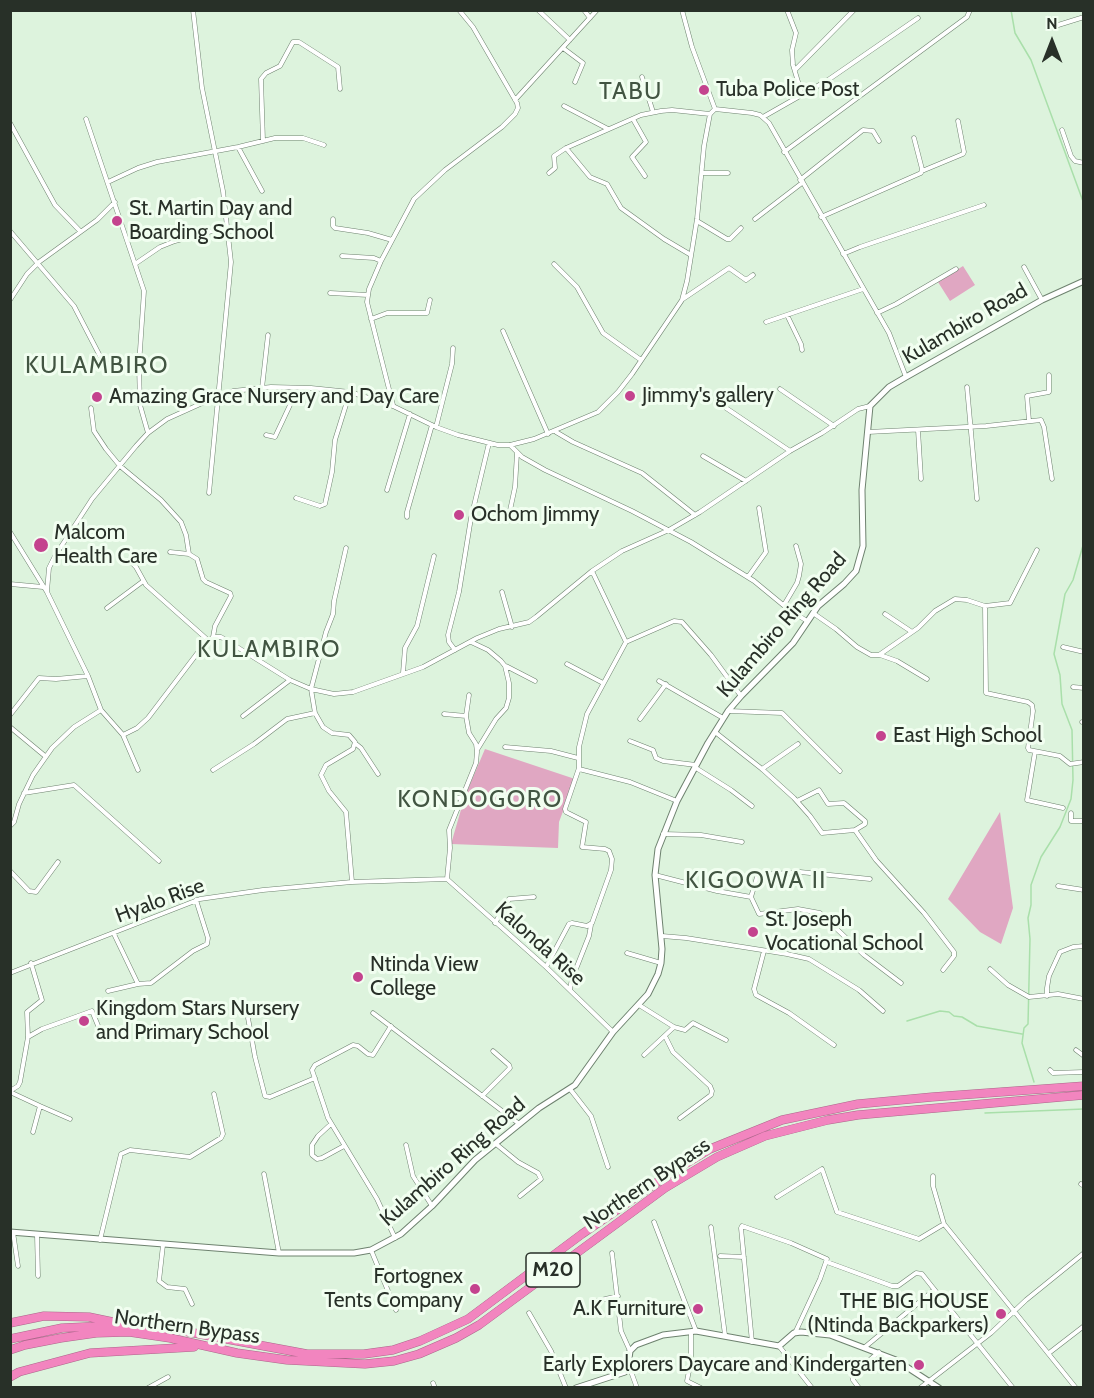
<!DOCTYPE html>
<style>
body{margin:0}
#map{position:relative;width:1094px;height:1398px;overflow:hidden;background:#ddf3dd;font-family:Cabin,sans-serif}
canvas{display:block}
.frame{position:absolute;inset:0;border:12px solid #283028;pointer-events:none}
.north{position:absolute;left:1022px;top:12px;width:60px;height:60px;-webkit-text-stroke:4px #f1fef0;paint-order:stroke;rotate:0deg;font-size:16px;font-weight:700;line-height:24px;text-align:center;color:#283028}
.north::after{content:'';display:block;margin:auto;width:21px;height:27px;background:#283028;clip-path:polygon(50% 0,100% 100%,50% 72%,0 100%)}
</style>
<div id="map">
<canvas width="1094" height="1398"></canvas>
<div class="frame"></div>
<div class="north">N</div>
</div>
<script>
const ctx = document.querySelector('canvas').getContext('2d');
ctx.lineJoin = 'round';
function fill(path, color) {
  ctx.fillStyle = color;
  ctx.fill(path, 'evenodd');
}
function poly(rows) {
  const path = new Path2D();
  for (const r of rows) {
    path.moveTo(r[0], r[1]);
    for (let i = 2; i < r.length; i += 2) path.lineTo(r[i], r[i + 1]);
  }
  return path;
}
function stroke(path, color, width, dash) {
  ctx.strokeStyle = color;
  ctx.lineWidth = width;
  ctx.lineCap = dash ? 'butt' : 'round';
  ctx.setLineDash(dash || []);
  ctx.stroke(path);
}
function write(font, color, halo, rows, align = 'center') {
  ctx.font = font + ' Cabin,sans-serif';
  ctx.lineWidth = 6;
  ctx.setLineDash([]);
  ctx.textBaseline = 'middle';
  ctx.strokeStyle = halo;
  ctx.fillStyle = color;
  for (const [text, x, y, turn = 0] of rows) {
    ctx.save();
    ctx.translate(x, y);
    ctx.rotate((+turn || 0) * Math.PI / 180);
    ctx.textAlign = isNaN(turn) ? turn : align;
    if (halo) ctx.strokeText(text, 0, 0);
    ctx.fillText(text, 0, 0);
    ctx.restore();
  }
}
const green = poly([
 [963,266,975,285,950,301,938,282],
 [485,749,575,779,559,822,558,848,451,844,465,796],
 [1000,812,1013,908,1001,944,980,932,948,899]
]);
const stream = poly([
 [1011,10,1015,33,1031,60,1084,204],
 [907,1021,940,1011,949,1012,954,1016,962,1017,977,1026,1022,1034],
 [1034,1082,1022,1043,1024,1028,1028,1024,1030,939,1028,918,1031,905,1031,885,1041,857,1060,827,1071,799,1073,780,1072,730,1062,704,1060,675,1054,654,1065,594,1073,580,1084,542],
 [985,1113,1084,1109]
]);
const minor = poly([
 [193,10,202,88,223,191,231,262,209,493],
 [538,10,570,40],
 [584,10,590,18],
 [682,10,692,47,715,109],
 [787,10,796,33,792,50,793,65,802,95],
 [1055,26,1084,17],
 [563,48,583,63,575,82],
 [795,70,854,10],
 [642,77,653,112],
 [515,100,597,10],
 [564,106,608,129],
 [715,109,752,113,760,115,769,123,889,333,906,377],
 [763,117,828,80,918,18],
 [86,119,144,291,139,365,140,405,148,433],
 [633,119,646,142,632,157,645,176],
 [10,123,55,205,80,231],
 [1062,130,1071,156,1075,161,1084,163],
 [263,141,261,79,266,73,280,66,293,42,299,42,338,67,340,89],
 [238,147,262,191],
 [566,148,590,177,607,184,621,208,664,239,691,255],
 [784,152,967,17,970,10],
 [922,171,963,154,964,152,958,121],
 [549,173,555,168,554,156,566,148,641,115,661,111,672,110,710,114],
 [702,173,728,173],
 [800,180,863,130,873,131,879,141],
 [108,182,138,168,157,162,238,147,275,138,303,138,324,145],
 [821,217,921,173,922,169,914,138],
 [333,219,333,226,335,228,368,233,392,240],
 [755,219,802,183],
 [697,221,727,239,730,239,741,228],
 [10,231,74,306,102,360,109,365,119,367,139,365],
 [843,254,860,247,984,205],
 [342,256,374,258,381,261],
 [135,264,160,247,175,241,227,227],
 [554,264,577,287,603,333,641,360],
 [1024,267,1042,300],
 [330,293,368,295],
 [683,299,729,268,746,280,753,275],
 [10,300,27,274,39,262,97,220,115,202],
 [877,313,896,304,956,269],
 [787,315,801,344,802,350],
 [371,319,387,313,427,313,430,300],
 [766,322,863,289],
 [503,331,548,434],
 [967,387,977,499],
 [262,388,268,335],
 [780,389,834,426],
 [393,405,367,302,369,289,381,261,414,199,445,170,502,127,515,114,518,108,517,103,473,27,459,10],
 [91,408,94,431,106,449,120,466,161,500,181,522,186,535,189,554],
 [726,408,790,451],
 [1029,421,1027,396,1049,392,1049,375],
 [436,427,452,364,453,348],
 [918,430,921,479],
 [556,432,573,442,642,473,695,515],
 [868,432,986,426,1041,420,1044,427,1052,479],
 [266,435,275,437,298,388],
 [510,445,522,457,545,470,632,511,691,542,754,581,788,609,807,621],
 [703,456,746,481],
 [387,490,410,414],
 [296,498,320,506,325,504,332,472,335,440,350,392],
 [509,515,515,487,517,453],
 [407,517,407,512,432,425],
 [10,532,47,592,88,676,101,710,123,735,137,728,148,718,199,651,213,637,221,637,290,680,311,689,334,694,353,692,423,667,477,638,499,629,529,622,536,617,592,571,622,551,669,530,700,512,790,451,822,433,858,409,870,406],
 [346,548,334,601,333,614,326,632,311,689,315,713,323,727,332,733,349,735,355,742,353,749,326,765,321,775,329,791,346,812,352,882],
 [170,552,189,554,197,559,203,579,206,582,230,593,231,596,215,626,213,637],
 [129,560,136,567,146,585,209,641],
 [592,571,626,642],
 [748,577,766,552,759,508],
 [10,584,43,587],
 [47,591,49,568,55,556,92,499,136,446,148,433,167,419,218,396,233,391,271,387,311,388,350,392,393,406,436,427,458,435,498,445,510,445,534,439,598,412,618,392,632,374,682,300,687,281,697,219,704,146,710,114,715,109],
 [502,592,512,627],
 [784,605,797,583,799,576,801,564,796,546],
 [985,606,986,693,1028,702,1032,705,1033,711,1028,748,1029,750,1060,756,1070,764,1084,762],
 [107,608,142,582],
 [813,613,836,629,857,647,871,655,879,655,918,628,935,611,955,599,967,600,985,606,1010,603,1037,550],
 [885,614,912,632],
 [471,642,488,650,501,661,505,666,509,683,509,698,506,708,496,719,477,750],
 [626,642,674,621,682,622,711,655,741,696],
 [1063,647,1084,652],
 [455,650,449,642,448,635,459,592,471,518,489,443],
 [880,655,897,661,927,679],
 [567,664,603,683],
 [506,666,535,681],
 [403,673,405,648,417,626,434,556],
 [659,681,723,718],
 [1073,687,1084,688],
 [729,711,782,713,840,771],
 [444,714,466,716,469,733,476,744,477,752,476,763,449,830,450,848,447,879],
 [10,715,39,678,56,679,88,676],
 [243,716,290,680],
 [466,716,469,695],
 [640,719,666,684],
 [1082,722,1084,722],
 [10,727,45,756],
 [715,732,762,769,794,798,810,816,822,833,855,830,865,824,865,821,844,803,828,804,819,790,797,801],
 [123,735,138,770],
 [630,741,653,750,656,758,663,761,696,765],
 [356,744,361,748,378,774],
 [505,747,551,751,578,758],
 [1035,752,1027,800,1063,808],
 [696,768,731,790,752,806],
 [579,769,630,782,677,801],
 [762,769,798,744],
 [213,770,254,744,287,719,315,713],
 [24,793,74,785,159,861],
 [427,797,461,798],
 [1071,813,1071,821,1084,821],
 [10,826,14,822,19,804,33,775,52,748,74,727,101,710],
 [855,830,876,860,924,913,954,952,954,956,943,970],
 [663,834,701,835,742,842],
 [10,871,29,891,36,892,58,862],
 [655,875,717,891,751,897],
 [447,879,546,967,613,1032],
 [870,879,800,872,760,875,757,877,751,897,759,914,798,909,820,913,864,955,901,983],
 [1058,886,1084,890],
 [495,923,509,899,534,897],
 [114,934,138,984],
 [662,936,686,938,787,954,809,959,859,990,883,1011],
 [764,951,754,989,756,995,789,1013,834,1045],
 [627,953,661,963],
 [546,967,569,924,572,923,587,926,592,923,611,870,612,859,609,851,605,849,582,847,586,822,566,812,565,809,579,768,579,747,587,714,626,642],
 [990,969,1008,985,1029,997,1058,994,1084,999],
 [10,973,200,899,263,890,352,882,447,879],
 [570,989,572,979,589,936,591,925],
 [108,991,138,984,151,983,193,951,207,944,208,938,196,900],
 [1047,996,1047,988,1049,976,1060,952,1073,947,1084,946],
 [639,1005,674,1027,685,1030,693,1023,726,1040],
 [373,1013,518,1123],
 [248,1018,255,1057,265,1096,270,1097,315,1078],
 [391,1026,373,1055,368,1054,358,1046,353,1045,315,1065,312,1070,328,1118,377,1199,395,1238],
 [665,1036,673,1052,710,1086,712,1091,711,1095,680,1118],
 [28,1037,42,1029,92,1011,101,1033],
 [1076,1050,1084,1056],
 [644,1055,674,1027],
 [1050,1070,1053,1073,1084,1072],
 [570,1089,591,1116,608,1167],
 [10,1091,18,1086,20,1082,28,1037,27,1012,42,1000,31,963],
 [10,1092,40,1106,33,1132],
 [482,1096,510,1068,509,1065,493,1051],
 [40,1106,70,1119],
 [331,1124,318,1136,312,1145,312,1155,317,1159,322,1158,344,1146],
 [496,1144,518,1162,538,1173,541,1179,520,1196],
 [406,1145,413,1176,432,1206],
 [264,1174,279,1253],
 [933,1176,933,1186,944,1224],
 [1081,1184,1084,1186],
 [777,1197,822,1169,837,1212,919,1239,944,1224,1076,1388],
 [654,1222,696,1331],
 [711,1227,725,1335],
 [13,1232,18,1266],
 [37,1235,38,1276],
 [100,1240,121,1154,130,1150,190,1157,221,1138,223,1134,214,1094],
 [163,1245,159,1281,167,1287,185,1289,192,1304],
 [371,1250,396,1310],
 [612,1253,621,1331,630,1351],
 [720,1256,744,1257],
 [827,1262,892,1286,898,1286,916,1273,922,1274,1013,1388],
 [597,1301,618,1296],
 [529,1313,551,1351,566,1388],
 [691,1332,691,1360,687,1381,701,1388],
 [752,1342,741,1228,742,1226,791,1243,827,1259,820,1279,795,1333],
 [779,1346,812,1388],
 [865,1347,934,1290],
 [1049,1353,1084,1326],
 [629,1366,637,1388],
 [433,1383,435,1388],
 [148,1388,168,1377],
 [859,1388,853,1380,852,1375,879,1352],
 [920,1388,991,1333,1026,1300,1084,1253]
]);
const tertiary = poly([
 [10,1232,279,1253,354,1253,371,1250,401,1234,432,1206,475,1160,539,1108,575,1085,613,1032,648,994,658,974,661,963,662,949,655,875,658,849,677,801,708,743,728,711,741,696,793,643,818,606,844,584,856,571,863,546,862,490,870,406,889,387,906,377,1042,300,1084,281],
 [576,1388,625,1372,628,1366,630,1351,636,1345,663,1335,696,1331,779,1346,794,1333,801,1332,830,1335,896,1360,939,1388]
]);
const motorway = poly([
 [10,1323,44,1316,89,1317,113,1322],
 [10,1339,62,1328,125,1325,178,1330,307,1354,364,1354,393,1350,420,1341,468,1319,582,1234,672,1172,710,1149,782,1120,858,1104,932,1097,1084,1086],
 [10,1350,25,1345,61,1338,96,1333,129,1332,170,1338,237,1353,287,1360,365,1364,394,1361,419,1354,456,1338,479,1325,665,1188,717,1157,765,1136,828,1120,858,1115,1084,1095],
 [10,1377,19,1372,90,1353,194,1347]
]);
const markers = [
 [704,90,6,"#c4438e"],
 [117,221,6,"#c4438e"],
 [630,396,6,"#c4438e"],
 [97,397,6,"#c4438e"],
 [459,515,6,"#c4438e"],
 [41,545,8,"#c4438e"],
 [881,736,6,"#c4438e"],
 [753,932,6,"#c4438e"],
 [358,977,6,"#c4438e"],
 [84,1021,6,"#c4438e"],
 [475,1289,6,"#c4438e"],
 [698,1309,6,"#c4438e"],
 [1001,1314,6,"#c4438e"],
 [919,1365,6,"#c4438e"]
];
const shields = [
 [553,1270,54]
];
const shieldNames = [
 ["M20",553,1270]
];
const poiNames = [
 ["Tuba Police Post",716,90],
 ["St. Martin Day and",129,209],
 ["Boarding School",129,233],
 ["Jimmy's gallery",642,396],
 ["Amazing Grace Nursery and Day Care",109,397],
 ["Ochom Jimmy",471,515],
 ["Malcom",54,533],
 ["Health Care",54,557],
 ["East High School",893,736],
 ["St. Joseph",765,920],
 ["Vocational School",765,944],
 ["Ntinda View",370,965],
 ["College",370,989],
 ["Kingdom Stars Nursery",96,1009],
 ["and Primary School",96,1033],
 ["Fortognex",463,1277,"right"],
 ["Tents Company",463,1301,"right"],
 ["THE BIG HOUSE",989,1302,"right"],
 ["(Ntinda Backparkers)",989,1326,"right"],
 ["A.K Furniture",686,1309,"right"],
 ["Early Explorers Daycare and Kindergarten",907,1365,"right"]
];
const streetNames = [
 ["Kulambiro Road",965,324,-30],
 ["Kulambiro Ring Road",782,625,-49],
 ["Hyalo Rise",160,901,-20],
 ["Kalonda Rise",540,944,42],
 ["Kulambiro Ring Road",453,1162,-41],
 ["Northern Bypass",647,1184,-34],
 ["Northern Bypass",187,1327,8]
];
const quarterNames = [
 ["TABU",631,92],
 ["KULAMBIRO",97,366],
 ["KULAMBIRO",269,650],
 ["KONDOGORO",480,800],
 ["KIGOOWA II",756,881]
];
fill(green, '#e0a7c2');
stroke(stream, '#a9dfaa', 1.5);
stroke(minor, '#6e826f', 5);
stroke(tertiary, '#6e826f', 7);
stroke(motorway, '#ab678a', 9);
stroke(minor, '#fff', 4);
stroke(tertiary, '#fff', 5);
stroke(motorway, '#f285bf', 8);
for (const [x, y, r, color] of markers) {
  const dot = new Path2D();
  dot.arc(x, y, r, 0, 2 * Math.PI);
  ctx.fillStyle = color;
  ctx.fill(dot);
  stroke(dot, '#f1fef0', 2);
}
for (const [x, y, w] of shields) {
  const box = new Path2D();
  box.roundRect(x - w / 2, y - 17, w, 34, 4.5);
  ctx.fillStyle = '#f1fef0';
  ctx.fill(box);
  stroke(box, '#283028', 1.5);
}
write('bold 20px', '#283028', null, shieldNames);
write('21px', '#283028', '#f1fef0', poiNames, 'left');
write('21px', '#283028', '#f1fef0', streetNames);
ctx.letterSpacing = '1.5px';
write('24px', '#425542', '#f1fef0', quarterNames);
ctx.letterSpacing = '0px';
</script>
